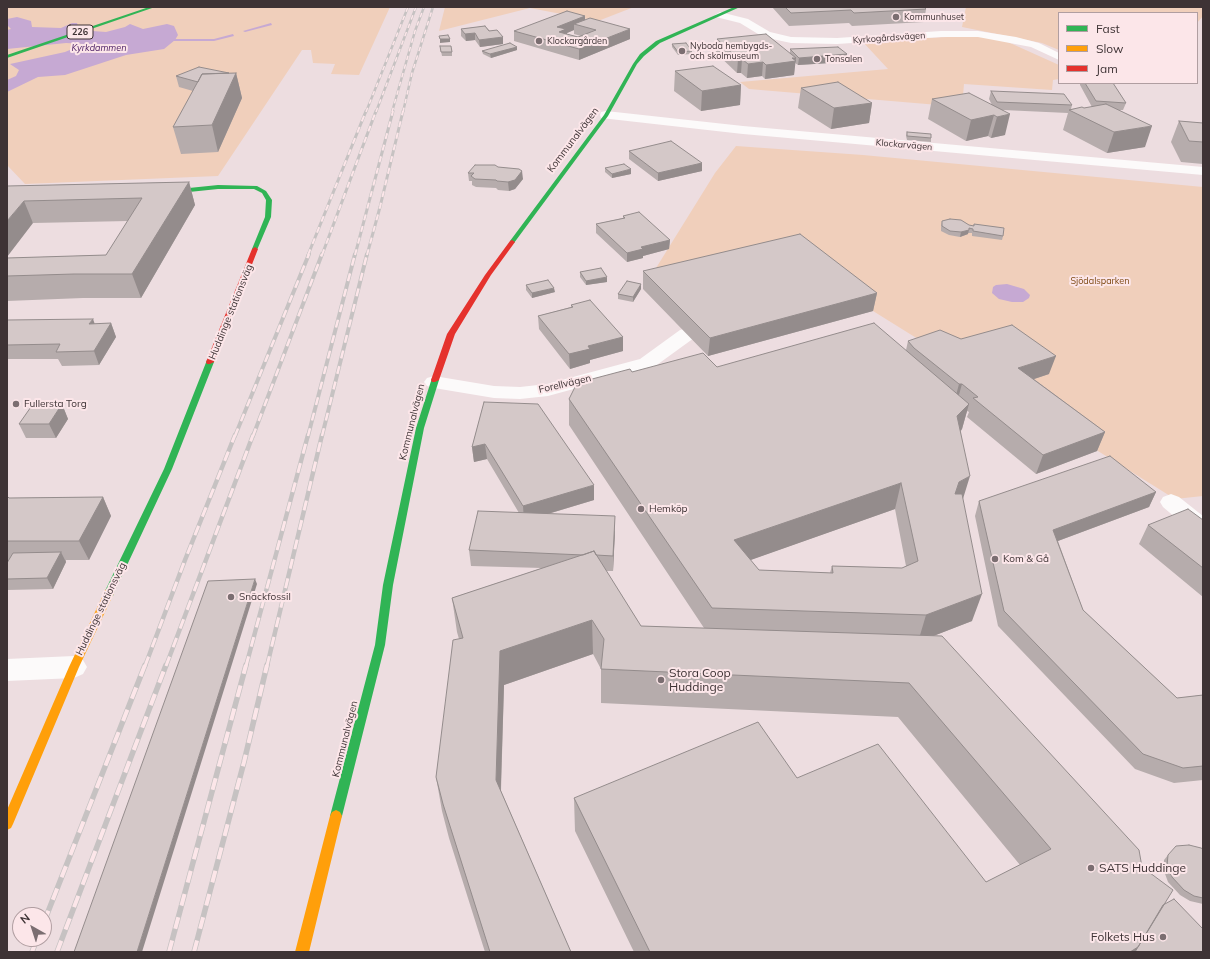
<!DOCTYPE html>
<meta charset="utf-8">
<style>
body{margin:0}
#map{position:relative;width:1210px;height:959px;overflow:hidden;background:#eddde0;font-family:Mulish,sans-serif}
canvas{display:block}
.frame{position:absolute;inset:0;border:8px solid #3e3335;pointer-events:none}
.legend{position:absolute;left:1058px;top:12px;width:140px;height:72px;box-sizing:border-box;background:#fce6e9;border:1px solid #b09ea1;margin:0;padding:5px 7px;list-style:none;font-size:12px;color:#3e3335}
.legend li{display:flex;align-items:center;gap:8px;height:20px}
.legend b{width:20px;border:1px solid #b09ea1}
.north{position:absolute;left:12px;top:907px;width:40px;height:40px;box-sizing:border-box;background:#fce6e9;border:1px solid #b09ea1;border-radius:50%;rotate:321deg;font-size:11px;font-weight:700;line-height:16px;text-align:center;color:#3e3335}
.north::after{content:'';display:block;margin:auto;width:14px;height:18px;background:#7b6e71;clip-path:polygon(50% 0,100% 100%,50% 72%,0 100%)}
</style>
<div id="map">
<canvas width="1210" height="959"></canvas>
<div class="frame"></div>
<ul class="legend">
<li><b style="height:5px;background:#30b455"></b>Fast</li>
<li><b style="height:5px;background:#ff9f0a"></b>Slow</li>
<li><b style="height:5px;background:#e5322d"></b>Jam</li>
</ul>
<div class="north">N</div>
</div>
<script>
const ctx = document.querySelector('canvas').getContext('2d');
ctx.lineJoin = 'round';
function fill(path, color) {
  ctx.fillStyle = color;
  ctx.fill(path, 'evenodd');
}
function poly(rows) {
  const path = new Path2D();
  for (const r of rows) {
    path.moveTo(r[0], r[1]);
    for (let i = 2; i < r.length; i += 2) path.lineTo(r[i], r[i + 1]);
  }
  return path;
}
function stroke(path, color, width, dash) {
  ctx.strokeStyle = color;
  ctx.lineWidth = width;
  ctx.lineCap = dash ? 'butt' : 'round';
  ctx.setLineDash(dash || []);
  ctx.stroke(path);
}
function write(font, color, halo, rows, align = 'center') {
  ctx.font = font + ' Mulish,sans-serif';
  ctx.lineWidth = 4;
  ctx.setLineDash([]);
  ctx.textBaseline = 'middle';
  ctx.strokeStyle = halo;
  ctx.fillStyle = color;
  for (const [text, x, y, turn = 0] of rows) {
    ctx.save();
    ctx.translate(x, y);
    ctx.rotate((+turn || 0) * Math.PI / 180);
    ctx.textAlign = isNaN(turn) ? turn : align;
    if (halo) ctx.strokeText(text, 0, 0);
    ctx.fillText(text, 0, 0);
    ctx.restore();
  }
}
const green = poly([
 [7,7,390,7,359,75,331,74,335,64,313,63,311,50,302,50,218,176,25,184,7,165],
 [445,7,634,7,598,21,530,8,439,31],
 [966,7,1203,7,1203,16,1197,23,1197,13,1059,13,1059,50,1042,43,962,27],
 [969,36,999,38,1059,65,1059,79,1053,80,1052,90,964,84,962,107,749,89,740,82,888,69,862,41],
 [736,146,863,155,1203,187,1203,496,1175,499,873,311,643,289,715,173]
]);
const water = poly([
 [17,17,31,21,32,27,61,28,72,23,77,23,79,30,106,32,125,27,130,24,143,29,167,24,174,26,178,35,175,40,164,49,126,55,65,75,38,77,7,92,7,80,16,76,19,70,10,64,65,52,84,44,66,43,7,49,7,30,11,29,7,25,7,19],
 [1007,284,1024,289,1030,295,1029,298,1023,302,1012,302,999,299,992,293,993,287,996,285]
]);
const stream = poly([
 [271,23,272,25,245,32,243,31,271,23],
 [233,34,234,36,214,41,166,41,164,40,166,39,214,39,233,34]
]);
const street = poly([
 [720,12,748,19,770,32,791,37,837,38,941,31,978,31,1016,37,1039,43,1059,53,1059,60,1031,47,978,37,941,37,837,44,791,43,763,37,740,23,716,17,715,15,720,12],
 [606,111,743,126,1203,167,1203,175,743,134,601,118,600,115,601,112,606,111],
 [687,328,694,330,696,334,694,338,654,367,548,396,520,399,494,398,434,388,427,386,424,382,427,378,434,376,494,386,520,387,547,384,640,359,680,330,687,328],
 [1171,494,1179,497,1203,516,1203,536,1195,534,1163,507,1160,502,1163,497,1171,494],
 [74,656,83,660,87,667,83,674,74,678,7,681,7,659,74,656]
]);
const fast = poly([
 [149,7,155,7,7,58,7,55,149,7],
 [734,7,740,7,660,43,644,56,637,64,608,116,514,243,510,243,510,241,604,115,633,64,640,54,656,41,734,7],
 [218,185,257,186,266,191,272,200,271,217,257,250,253,250,252,249,265,217,266,200,262,193,254,189,218,189,160,195,157,193,160,191,218,185],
 [207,360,210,360,214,362,172,469,114,593,113,596,105,596,104,593,164,469,207,360],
 [432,378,435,378,439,380,424,428,393,585,385,645,342,816,340,820,336,822,332,820,330,816,375,645,383,585,416,428,432,378]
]);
const slow = poly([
 [109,589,113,590,114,593,79,667,13,824,11,828,7,830,7,810,69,667,104,593,105,590,109,589],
 [336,810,340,812,342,816,309,952,295,952,330,816,332,812,336,810]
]);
const jam = poly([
 [512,240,515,242,491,275,455,334,439,380,435,382,432,382,431,380,447,334,485,275,510,241,512,240],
 [255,247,258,249,214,362,210,364,207,364,206,362,252,249,255,247]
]);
const railFar4 = poly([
 [366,112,408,7],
 [376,112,416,7],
 [392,112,415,31,424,7],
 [403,112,412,73,433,7]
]);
const railFar3 = poly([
 [308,255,366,111],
 [322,255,376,111],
 [355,255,393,111],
 [367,255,380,207,403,111]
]);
const railFar2 = poly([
 [235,436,309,254],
 [253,436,322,254],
 [308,436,355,254],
 [322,436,367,254]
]);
const railFar1 = poly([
 [145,666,185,560,235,435],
 [166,666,253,435],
 [246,666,308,435],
 [267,666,322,435]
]);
const rail = poly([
 [44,922,145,665],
 [32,952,37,939],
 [57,952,166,665],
 [169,952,246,665],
 [194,952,244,762,267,665]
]);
const wall = poly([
 [772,7,924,7,926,9,924,22,852,26,849,23,789,26],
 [585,16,585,20,630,39,579,60,514,41,514,31],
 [574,30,574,34,581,36,578,37,567,34,567,33],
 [485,26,503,44,480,47,475,40,466,41,461,36,461,29],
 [717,39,790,53,790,49,847,54,846,62,798,65,795,63,794,75,765,79,762,76,747,78,741,73,737,73,716,53],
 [672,44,692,51,692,54,678,55,672,47],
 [440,46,452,52,452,56,442,56],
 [517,47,517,50,491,58,483,54,482,51],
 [675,71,741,85,740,105,701,111,674,91],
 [236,73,242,98,218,152,181,154,173,127,193,91,179,87,176,76],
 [1080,83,1113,83,1126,103,1123,110,1120,110,1145,147,1107,153,1063,130,1068,113,1003,110,1005,135,991,138,988,136,966,141,928,119,932,99,992,105,989,99,991,91,1072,105,1071,109,1084,108,1092,107,1080,85],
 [801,88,872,103,869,123,831,129,798,108],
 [1179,121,1203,123,1203,164,1181,162,1171,142],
 [907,132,931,138,931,142,907,140,906,136],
 [629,151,702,163,702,171,658,181,629,159],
 [498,167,523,179,515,189,509,191,498,190,496,188,476,187,472,185,472,181,469,181,468,173],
 [605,168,631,174,612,178,605,172],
 [189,182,195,205,141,298,83,298,7,301,7,258,106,255,128,221,33,223,7,186],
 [623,216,670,240,669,249,643,256,643,258,627,262,596,233,596,224,623,218],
 [942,221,973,226,974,224,1003,236,1002,240,972,236,972,233,968,233,968,234,960,237,949,235,941,231,941,226],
 [643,271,877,293,873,311,708,356,643,289],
 [580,272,607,282,586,285,580,277],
 [526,285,555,292,532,298,526,290],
 [641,289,633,302,618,299,618,294],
 [571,305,623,337,623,351,590,360,590,363,570,369,539,329,538,316,571,307],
 [7,320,94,324,111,323,116,337,99,365,62,366,58,359,7,359],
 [908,341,1049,374,1034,379,1105,432,1097,451,1036,474,967,417,969,412,967,411,962,429,961,431,963,500,972,621,933,636,1142,867,1163,905,1203,952,634,952,575,831,574,798,797,778,986,882,1020,865,898,717,601,703,601,669,593,654,504,685,501,791,571,952,485,952,449,838,442,811,436,777,459,639,457,632,452,598,542,568,471,566,469,550,519,513,487,459,474,462,472,447,484,402,594,500,548,514,615,531,613,571,606,571,641,626,704,628,569,425,569,399,632,372,717,367,906,350],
 [895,509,906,566,902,568,832,566,830,573,759,570,750,560],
 [62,404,68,419,56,438,26,438,19,424],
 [1156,492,1149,507,1058,541,1083,610,1177,698,1203,695,1203,780,1174,783,1135,769,998,626,975,516,979,501],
 [7,496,9,498,103,497,111,516,89,560,66,560,66,562,53,589,7,590,7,563,8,561,7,561],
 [1203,520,1203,597,1139,544,1148,525],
 [1203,849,1203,904,1190,901,1180,895,1168,882,1164,871,1164,860,1168,855]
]);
const shadedWall = poly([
 [585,16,585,26,574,24,574,30,567,33,567,40,559,42,557,27],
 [630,29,630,39,579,60,579,49],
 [475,33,475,40,466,41,465,34],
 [503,37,503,44,480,47,479,40],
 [440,39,450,39,450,42,440,43],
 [517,47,517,50,491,58,490,54],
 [847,54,846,62,798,65,799,58],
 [792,58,796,58,794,75,765,79,766,65],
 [738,59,742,59,741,73,737,73],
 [763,62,762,76,747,78,748,64],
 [236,73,242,98,218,152,212,125],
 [741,85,740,105,701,111,702,91],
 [872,103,869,123,831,129,834,108],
 [1010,114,1005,135,991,138,997,117],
 [994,115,988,136,966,141,971,120],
 [1152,126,1145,147,1107,153,1114,132],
 [702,163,702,171,658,181,658,173],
 [631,169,631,174,612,178,612,174],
 [522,171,523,179,515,189,509,191,508,182],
 [189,182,195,205,141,298,132,274],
 [24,201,33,223,7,257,7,221],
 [969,230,968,234,960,237,961,232],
 [670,240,669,249,643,256,643,258,627,262,627,253,641,247],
 [607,277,607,282,586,285,586,281],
 [641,284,641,289,633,302,633,297],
 [554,288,555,292,532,298,532,293],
 [877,293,873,311,708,356,710,338],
 [93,319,98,333,89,324],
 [111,323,116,337,99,365,94,351],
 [623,337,623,351,590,360,590,363,570,369,569,354,588,346],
 [1056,356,1049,374,1013,386,1018,368],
 [959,384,962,384,957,402,954,403],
 [62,404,68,419,56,438,49,424],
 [969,404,962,429,950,442,957,416],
 [1105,432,1097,451,1036,474,1043,455],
 [485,444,487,459,474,462,472,447],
 [970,476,962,502,955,494,959,482],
 [901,483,895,509,731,567,734,540],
 [594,485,594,500,524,521,523,506],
 [1156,492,1149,507,1047,545,1053,530],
 [103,497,111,516,89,560,79,541],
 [615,516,615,531,613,571,613,556],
 [61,552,66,562,53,589,47,578],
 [255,579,257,584,142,952,137,952],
 [982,594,972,621,918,642,926,615],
 [592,620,593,654,504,685,500,813,496,780,500,651],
 [1138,947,1135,952,1130,952]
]);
const building = poly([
 [785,7,924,7,926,9,854,13,851,10,791,13,785,7],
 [567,11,585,16,557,27,566,29,559,32,578,37,596,30,574,24,590,18,630,29,579,49,514,31,567,11],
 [485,26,489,31,497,30,503,37,479,40,475,33,465,34,461,29,485,26],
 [766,34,796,58,792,58,796,61,766,65,763,62,748,64,742,59,738,59,717,39,766,34],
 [448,35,450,39,440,39,439,36,448,35],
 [510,43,517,47,490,54,482,51,510,43],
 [686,43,692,51,678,52,672,44,686,43],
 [440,46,451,46,452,52,441,52,440,46],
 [838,47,847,54,799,58,790,49,838,47],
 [713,66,741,85,702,91,675,71,713,66],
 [199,67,229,73,202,74,198,82,176,76,199,67],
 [236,73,212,125,173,127,202,74,236,73],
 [838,82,872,103,834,108,801,88,838,82],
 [1085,83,1113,83,1126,103,1096,101,1085,83],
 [991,91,1064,94,1072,105,997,102,991,91],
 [969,93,1010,114,997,117,994,115,971,120,932,99,969,93],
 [1106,104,1152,126,1114,132,1069,110,1082,107,1084,108,1106,104],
 [1179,121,1203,123,1203,142,1189,141,1179,121],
 [907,132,931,134,931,138,907,136,907,132],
 [671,141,702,163,658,173,629,151,671,141],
 [624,164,631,169,612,174,605,168,624,164],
 [475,165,495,165,498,167,519,169,522,171,515,180,508,182,497,181,496,180,475,179,471,176,474,173,468,173,475,165],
 [189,182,132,274,74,274,7,276,7,258,106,255,142,198,24,201,7,221,7,186,189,182],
 [639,212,670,240,641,247,643,249,627,253,596,224,625,218,623,216,639,212],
 [950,219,961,220,969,225,974,226,974,224,1004,228,1003,236,973,231,973,229,969,228,969,230,961,232,950,231,942,226,942,221,950,219],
 [800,234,877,293,710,338,643,271,800,234],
 [601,268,607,277,586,281,580,272,601,268],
 [548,280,554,288,532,293,526,285,548,280],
 [627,281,641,284,633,297,618,294,627,281],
 [590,300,623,337,588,346,590,349,569,354,538,316,573,307,571,305,590,300],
 [93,319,89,324,111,323,94,351,56,352,60,344,7,345,7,320,93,319],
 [874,323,969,404,957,416,970,476,959,482,955,494,962,494,982,594,926,615,712,608,569,399,577,383,630,369,632,372,703,353,717,367,874,323],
 [901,483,918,561,902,568,832,566,833,573,759,570,734,540,901,483],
 [1012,325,1056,356,1018,368,1105,432,1043,455,973,398,978,397,962,384,959,384,914,348,908,341,940,330,961,339,1012,325],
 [484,402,538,404,594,485,523,506,485,444,472,447,484,402],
 [33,404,62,404,49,424,19,424,33,404],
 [1110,456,1156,492,1053,530,1083,610,1177,698,1203,695,1203,766,1183,768,1143,754,1004,611,979,501,1110,456],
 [7,496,9,498,103,497,79,541,7,541,7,496],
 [1188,509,1203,520,1203,568,1148,525,1188,509],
 [478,511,615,516,613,556,596,555,594,551,583,555,469,550,478,511],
 [594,551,641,626,942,636,1139,850,1142,867,1173,890,1138,947,1130,952,650,952,574,798,758,722,797,778,878,744,986,882,1051,849,909,683,601,669,604,639,592,620,500,651,496,780,571,952,490,952,443,804,436,777,453,640,463,638,452,598,594,551],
 [61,552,47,578,7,579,7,563,13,553,61,552],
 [255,579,137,952,74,952,208,581,255,579],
 [1189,845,1201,848,1203,849,1203,898,1194,896,1184,890,1172,877,1167,866,1168,855,1176,846,1189,845],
 [1174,899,1203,929,1203,952,1135,952,1138,947,1163,905,1174,899]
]);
const markers = [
 [896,17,4,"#7b6e71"],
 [539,41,4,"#7b6e71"],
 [682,51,4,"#7b6e71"],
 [817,59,4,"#7b6e71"],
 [16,404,4,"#7b6e71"],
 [641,509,4,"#7b6e71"],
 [995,559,4,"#7b6e71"],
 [231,597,4,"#7b6e71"],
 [661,680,4,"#7b6e71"],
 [1091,868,4,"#7b6e71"],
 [1163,937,4,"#7b6e71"]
];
const farPoinames = [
 ["Kommunhuset",904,17],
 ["Klockargården",547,41],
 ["Nyboda hembygds-",690,46],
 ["och skolmuseum",690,56],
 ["Tonsalen",825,59]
];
const shields = [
 [80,32,26]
];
const shieldNames = [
 ["226",80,32]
];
const farStreetnames = [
 ["Kyrkogårdsvägen",889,38,-4],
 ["Klockarvägen",904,145,5]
];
const farWaternames = [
 ["Kyrkdammen",99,48]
];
const farParknames = [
 ["Sjödalsparken",1100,281]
];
const streetNames = [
 ["Kommunalvägen",573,140,-53],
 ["Huddinge stationsväg",231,312,-68],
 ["Forellvägen",565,384,-13],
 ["Kommunalvägen",412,422,-76],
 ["Huddinge stationsväg",101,609,-64],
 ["Kommunalvägen",345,739,-76]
];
const poiNames = [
 ["Fullersta Torg",24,404],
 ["Hemköp",649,509],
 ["Kom & Gå",1003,559],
 ["Snäckfossil",239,597]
];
const nearPoinames = [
 ["Stora Coop",669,673],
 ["Huddinge",669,687],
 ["SATS Huddinge",1099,868],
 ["Folkets Hus",1155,937,"right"]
];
fill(green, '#f0cfbb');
fill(water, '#c6a9d3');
fill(stream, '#c6a9d3');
fill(street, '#fcfafa');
fill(fast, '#30b455');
fill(slow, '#ff9f0a');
fill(jam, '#e5322d');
stroke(railFar4, '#c6c2c2', 2.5);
stroke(railFar3, '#c6c2c2', 3);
stroke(railFar2, '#c6c2c2', 4);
stroke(railFar1, '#c6c2c2', 4.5);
stroke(rail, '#c6c2c2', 5.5);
stroke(railFar4, '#fce6e9', 1.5, [4.5]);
stroke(railFar3, '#fce6e9', 2, [6]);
stroke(railFar2, '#fce6e9', 2.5, [8]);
stroke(railFar1, '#fce6e9', 3, [10]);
stroke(rail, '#fce6e9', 4, [12]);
fill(wall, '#b6acac');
fill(shadedWall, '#948c8c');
fill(building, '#d4c8c8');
stroke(building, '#948c8c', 1);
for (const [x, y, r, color] of markers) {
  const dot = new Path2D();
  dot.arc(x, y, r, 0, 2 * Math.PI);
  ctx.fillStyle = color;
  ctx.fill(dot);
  stroke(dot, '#fce6e9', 1.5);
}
write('9px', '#3e3335', '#fce6e9', farPoinames, 'left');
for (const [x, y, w] of shields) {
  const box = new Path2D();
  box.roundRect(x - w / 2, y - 7, w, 14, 3);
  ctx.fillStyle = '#fce6e9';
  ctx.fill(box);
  stroke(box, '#3e3335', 1);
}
write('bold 9px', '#3e3335', null, shieldNames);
write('9px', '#3e3335', '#fce6e9', farStreetnames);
write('italic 9px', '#4e2166', '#fce6e9', farWaternames);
write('9px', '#7d4912', '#fce6e9', farParknames);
write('10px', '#3e3335', '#fce6e9', streetNames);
write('10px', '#3e3335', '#fce6e9', poiNames, 'left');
write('12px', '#3e3335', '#fce6e9', nearPoinames, 'left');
</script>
